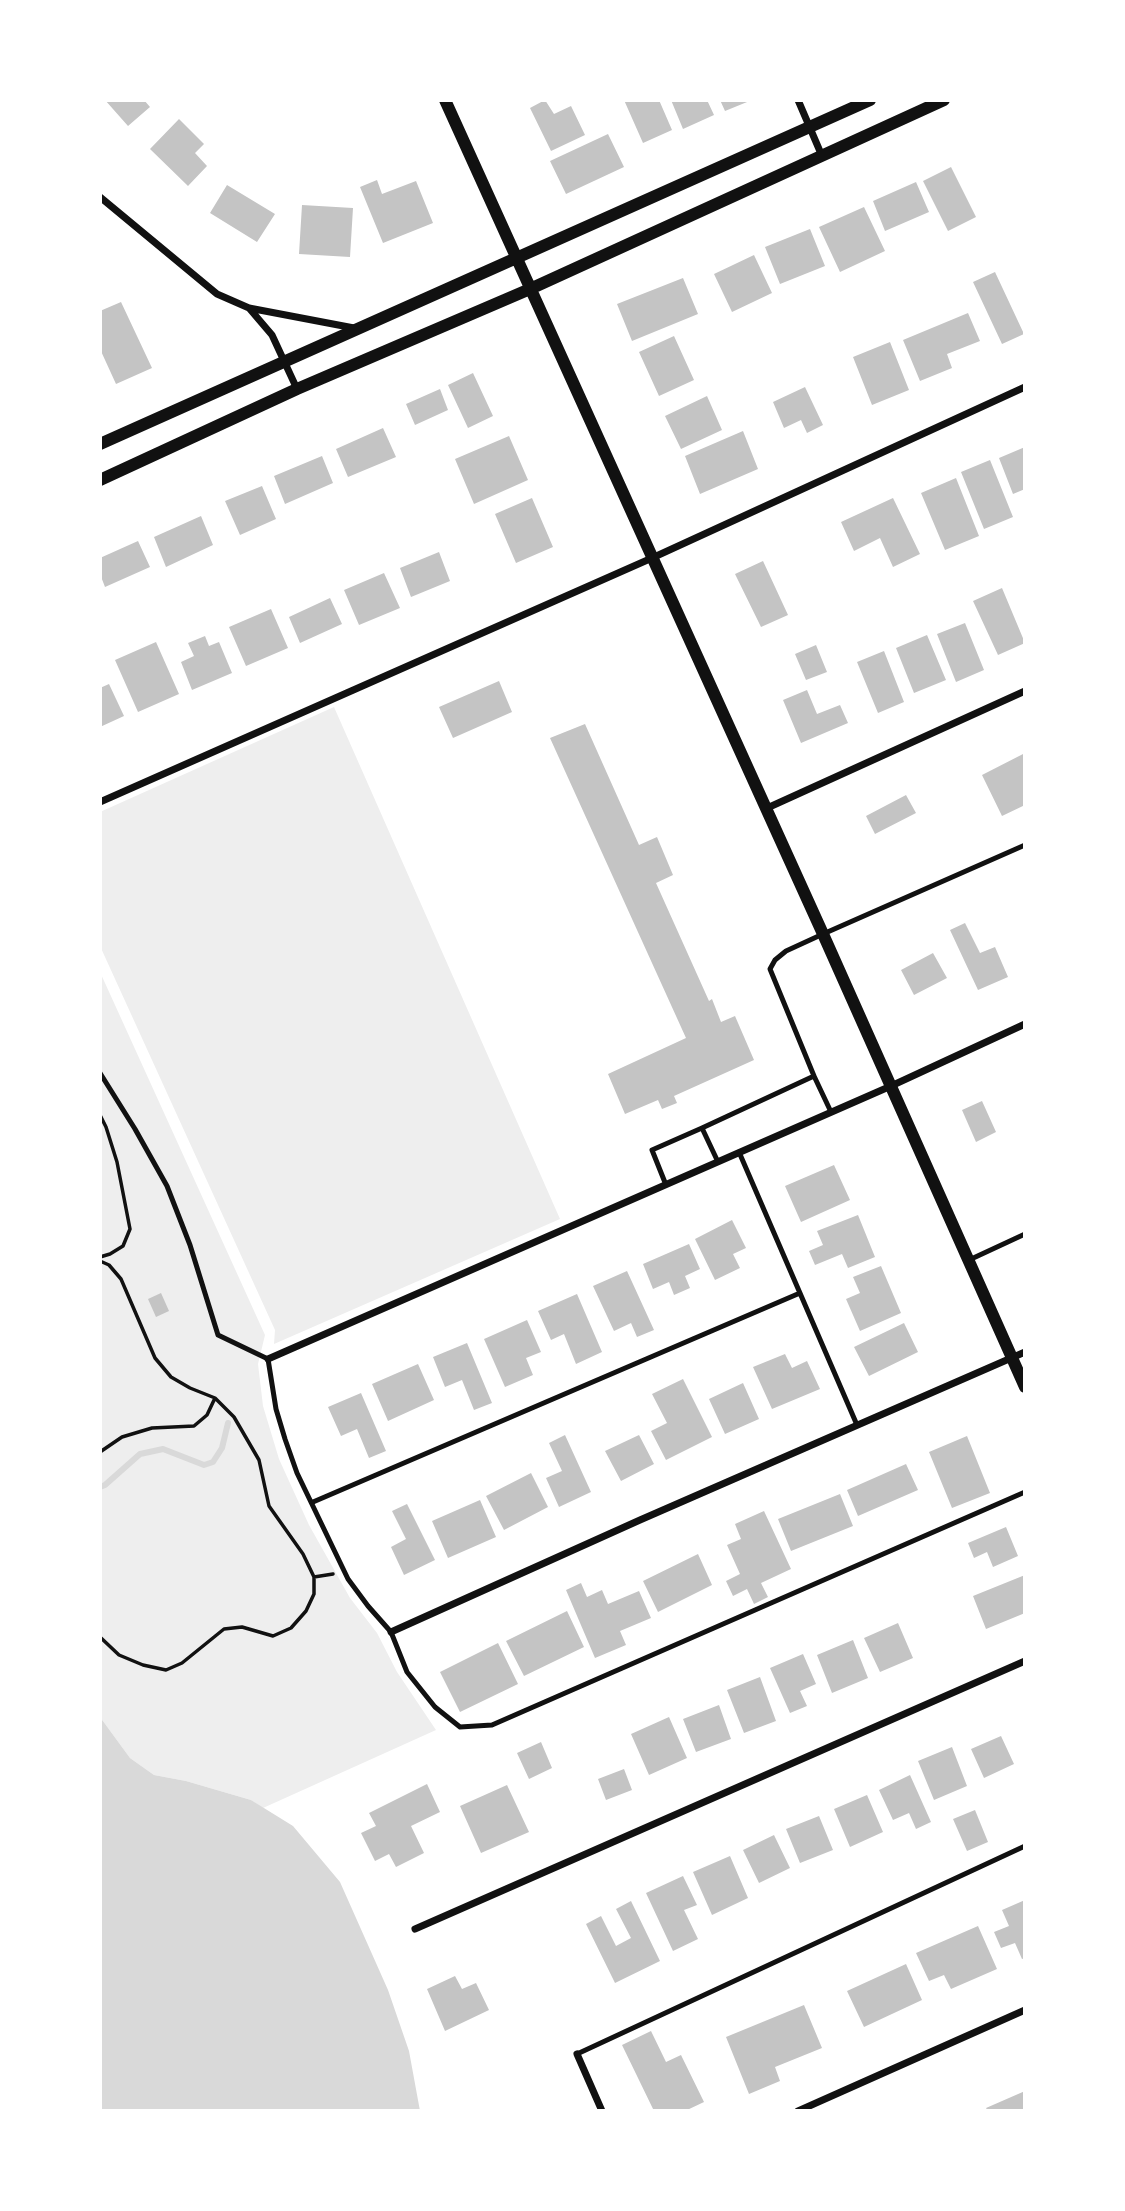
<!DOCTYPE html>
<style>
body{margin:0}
#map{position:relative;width:1125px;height:2211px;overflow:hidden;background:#fff;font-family:"Open Sans",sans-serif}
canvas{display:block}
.frame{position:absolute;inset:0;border:102px solid #fff;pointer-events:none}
</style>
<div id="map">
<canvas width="1125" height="2211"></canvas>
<div class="frame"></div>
</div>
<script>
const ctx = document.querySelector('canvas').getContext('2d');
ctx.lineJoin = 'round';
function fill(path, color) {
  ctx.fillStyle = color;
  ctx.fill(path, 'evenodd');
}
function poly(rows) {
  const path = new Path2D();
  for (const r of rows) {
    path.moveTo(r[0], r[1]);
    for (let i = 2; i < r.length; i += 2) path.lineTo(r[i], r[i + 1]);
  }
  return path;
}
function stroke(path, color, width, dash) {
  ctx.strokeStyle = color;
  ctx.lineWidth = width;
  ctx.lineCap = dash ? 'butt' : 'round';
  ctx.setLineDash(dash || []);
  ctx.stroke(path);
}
const green = poly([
 [334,707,560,1219,274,1344,275,1330,100,946,100,812],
 [100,972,265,1335,258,1364,263,1406,279,1459,309,1525,350,1598,377,1633,397,1672,436,1730,263,1808,251,1800,186,1781,154,1775,130,1758,100,1717]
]);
const water = poly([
 [100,1717,130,1758,154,1775,186,1781,251,1800,293,1826,340,1882,388,1990,409,2051,420,2111,100,2111]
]);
const stream = poly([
 [100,1487,105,1485,140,1454,154,1451,163,1449,204,1465,213,1462,222,1448,228,1423]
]);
const building = poly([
 [105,100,144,100,150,107,128,126],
 [545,100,554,114,571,106,585,135,551,151,530,108],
 [624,100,659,100,672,130,643,143],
 [671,100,707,100,714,115,683,129],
 [720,100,752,100,725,111],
 [179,119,204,144,195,153,207,166,188,186,150,149],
 [608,134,624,167,566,194,550,161],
 [951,167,976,217,948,231,923,181],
 [377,180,382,194,416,181,433,223,383,243,360,187],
 [916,182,929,212,885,231,873,201],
 [227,185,275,214,257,242,210,213],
 [302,205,353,208,350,257,299,254],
 [864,207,885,251,840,272,819,227],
 [810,229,825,266,780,284,765,247],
 [754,255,772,293,732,312,714,274],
 [995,272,1024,334,1002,344,973,282],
 [683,278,698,314,632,341,617,304],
 [121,302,152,368,116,384,100,349,100,311],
 [968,313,980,341,947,354,952,368,920,381,903,340],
 [674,336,694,380,659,396,639,352],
 [890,342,909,390,872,405,853,357],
 [473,373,493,416,468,428,448,385],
 [805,387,823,425,807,433,801,420,784,428,773,402],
 [440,389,448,410,415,425,406,404],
 [707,396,722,430,681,449,665,416],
 [383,428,396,457,348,477,336,449],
 [743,431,758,469,700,494,685,456],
 [509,436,528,480,474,504,455,459],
 [1025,447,1025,489,1013,494,999,458],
 [322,456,333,483,285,504,274,476],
 [990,460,1013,517,984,529,961,472],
 [956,478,979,536,945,550,921,493],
 [262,486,276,519,240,535,225,501],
 [532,498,553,547,516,563,495,514],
 [893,498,920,554,893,567,880,538,854,551,841,522],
 [201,516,213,545,166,567,154,537],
 [138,541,150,567,105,587,100,574,100,558],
 [439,552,450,581,411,597,400,568],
 [763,561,788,615,761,627,735,574],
 [384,573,400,608,359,625,344,590],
 [1002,588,1025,643,998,655,973,601],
 [330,598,342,624,300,643,289,617],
 [271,609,288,648,246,666,229,627],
 [965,623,984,670,956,682,937,634],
 [927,635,946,680,914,693,896,648],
 [205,636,209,646,219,642,232,673,192,690,181,662,194,656,188,643],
 [156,642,179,694,138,712,115,660],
 [816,645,827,672,806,680,795,654],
 [884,651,904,702,878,713,857,662],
 [499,681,512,712,453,738,439,707],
 [109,684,124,716,100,727,100,688],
 [807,690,817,714,840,705,848,723,801,743,783,700],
 [585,724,639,845,657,837,673,875,656,883,709,1001,712,999,721,1022,735,1016,754,1060,674,1096,677,1103,662,1109,658,1100,625,1114,608,1074,686,1038,550,738],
 [1025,753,1025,805,1002,816,982,775],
 [906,795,916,813,875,834,866,816],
 [965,923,980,953,995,947,1008,977,978,990,950,930],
 [933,953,947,978,914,995,901,970],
 [982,1101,996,1132,976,1142,962,1110],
 [834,1165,850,1200,801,1222,785,1186],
 [858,1215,875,1257,848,1268,842,1254,815,1265,809,1251,823,1245,817,1231],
 [732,1220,746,1248,733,1254,740,1268,715,1280,695,1239],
 [689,1244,700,1269,685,1276,690,1288,674,1295,669,1282,653,1289,643,1264],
 [881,1266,901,1313,860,1331,846,1299,860,1293,853,1277],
 [627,1271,654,1330,637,1337,631,1323,614,1331,593,1286],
 [161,1293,169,1311,156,1317,148,1299],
 [577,1294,602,1352,576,1364,564,1334,551,1340,538,1311],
 [527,1320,541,1352,526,1358,533,1375,505,1387,484,1339],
 [904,1323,918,1352,869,1376,854,1347],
 [467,1343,492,1403,474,1410,462,1380,445,1387,433,1357],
 [785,1354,792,1368,807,1361,820,1389,772,1409,753,1367],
 [418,1364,434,1400,388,1421,372,1384],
 [683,1379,712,1437,666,1460,651,1431,667,1423,652,1394],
 [743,1383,759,1419,725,1434,709,1399],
 [361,1393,386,1451,369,1458,357,1429,341,1436,328,1407],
 [565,1435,591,1492,559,1507,546,1478,562,1471,549,1443],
 [639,1435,654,1464,621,1481,605,1451],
 [967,1436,990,1493,952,1508,929,1452],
 [906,1464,918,1490,858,1516,847,1490],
 [531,1473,548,1507,504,1530,486,1496],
 [840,1494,853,1526,791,1551,778,1519],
 [480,1500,496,1537,448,1558,432,1521],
 [407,1504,435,1560,404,1575,391,1547,406,1539,392,1511],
 [764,1511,791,1569,761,1583,768,1597,754,1604,747,1589,733,1596,726,1581,740,1574,727,1545,741,1539,735,1524],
 [1006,1527,1018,1556,993,1567,987,1552,974,1558,968,1543],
 [698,1554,712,1585,658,1612,643,1581],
 [1025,1575,1025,1613,986,1629,973,1596],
 [581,1583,587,1597,602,1590,608,1604,639,1591,651,1618,620,1631,626,1645,595,1658,566,1590],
 [567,1611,584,1647,524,1676,506,1641],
 [898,1623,913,1658,880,1672,864,1638],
 [853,1640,868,1678,832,1693,817,1655],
 [498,1643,518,1684,460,1712,440,1672],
 [803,1654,816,1684,800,1691,807,1706,790,1713,770,1668],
 [760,1677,776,1721,744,1733,727,1690],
 [719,1705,731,1739,696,1752,683,1719],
 [669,1717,687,1758,649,1775,631,1734],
 [1001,1736,1014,1764,984,1778,971,1749],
 [541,1742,552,1768,529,1779,517,1753],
 [952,1747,967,1786,934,1800,918,1761],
 [624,1769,632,1790,606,1800,598,1779],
 [910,1775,931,1822,916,1829,909,1813,893,1820,879,1790],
 [427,1784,440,1812,411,1826,424,1853,396,1867,389,1854,375,1861,361,1833,376,1826,369,1813],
 [507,1785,529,1832,481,1853,460,1806],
 [867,1795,883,1832,850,1847,834,1809],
 [975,1810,988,1842,967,1851,953,1819],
 [819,1816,833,1850,800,1863,786,1829],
 [774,1835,790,1868,759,1883,743,1850],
 [730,1856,748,1898,712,1915,693,1872],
 [683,1876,697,1905,684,1910,698,1939,673,1951,646,1893],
 [1025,1900,1025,1958,1022,1959,1015,1943,1001,1948,994,1932,1009,1926,1002,1910],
 [631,1901,660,1961,615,1983,586,1924,601,1916,616,1946,631,1938,616,1909],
 [978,1926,997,1969,951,1989,944,1975,929,1981,916,1953],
 [906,1964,922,2000,864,2027,847,1991],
 [455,1976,462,1989,476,1983,489,2010,445,2031,427,1989],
 [804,2005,822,2048,775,2067,780,2081,749,2094,726,2037],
 [651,2031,666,2062,681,2055,704,2102,685,2111,654,2111,622,2045],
 [1025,2091,1025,2111,988,2111,986,2108]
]);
const path = poly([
 [100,1115,106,1127,117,1162,130,1229,123,1246,110,1254,100,1257],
 [100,1261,109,1265,121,1279,155,1358,171,1377,190,1388,215,1398,234,1417,259,1460,269,1506,303,1554,314,1577,314,1594,306,1611,291,1628,273,1636,242,1627,224,1629,182,1663,166,1670,143,1665,119,1655,100,1637],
 [100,1452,122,1437,152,1428,194,1426,207,1415,215,1398],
 [314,1577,333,1574]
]);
const service = poly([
 [100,1073,135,1129,167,1186,190,1245,218,1335,268,1359,276,1409,285,1439,297,1473,348,1579,368,1606,391,1632,407,1672,435,1707,460,1727,492,1725,1025,1492],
 [814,1076,831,1112],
 [739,1152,857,1425],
 [718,1162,702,1128,814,1076,770,969,775,960,786,951,823,934,1025,845],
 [666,1185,652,1150,702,1128],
 [969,1260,1025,1234],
 [313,1502,800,1293],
 [577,2054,1025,1846]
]);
const minor = poly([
 [798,100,822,156],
 [100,197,217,294,249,308,354,328],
 [249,308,272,335,297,389],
 [100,802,652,558,1025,387],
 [765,809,1025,691],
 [268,1359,891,1086,1025,1024],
 [391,1632,640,1520,1025,1352],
 [415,1929,1025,1661],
 [577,2054,602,2111],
 [798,2111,1025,2010]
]);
const tertiary = poly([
 [445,100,823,934,1025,1387],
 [100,444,870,100],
 [100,480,297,389,530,289,944,100]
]);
fill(green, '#eee');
fill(water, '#d9d9d9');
stroke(stream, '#d9d9d9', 6);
fill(building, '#c4c4c4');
stroke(path, '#111', 3.5);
stroke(service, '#111', 5);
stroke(minor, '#111', 7);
stroke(tertiary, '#111', 12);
</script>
